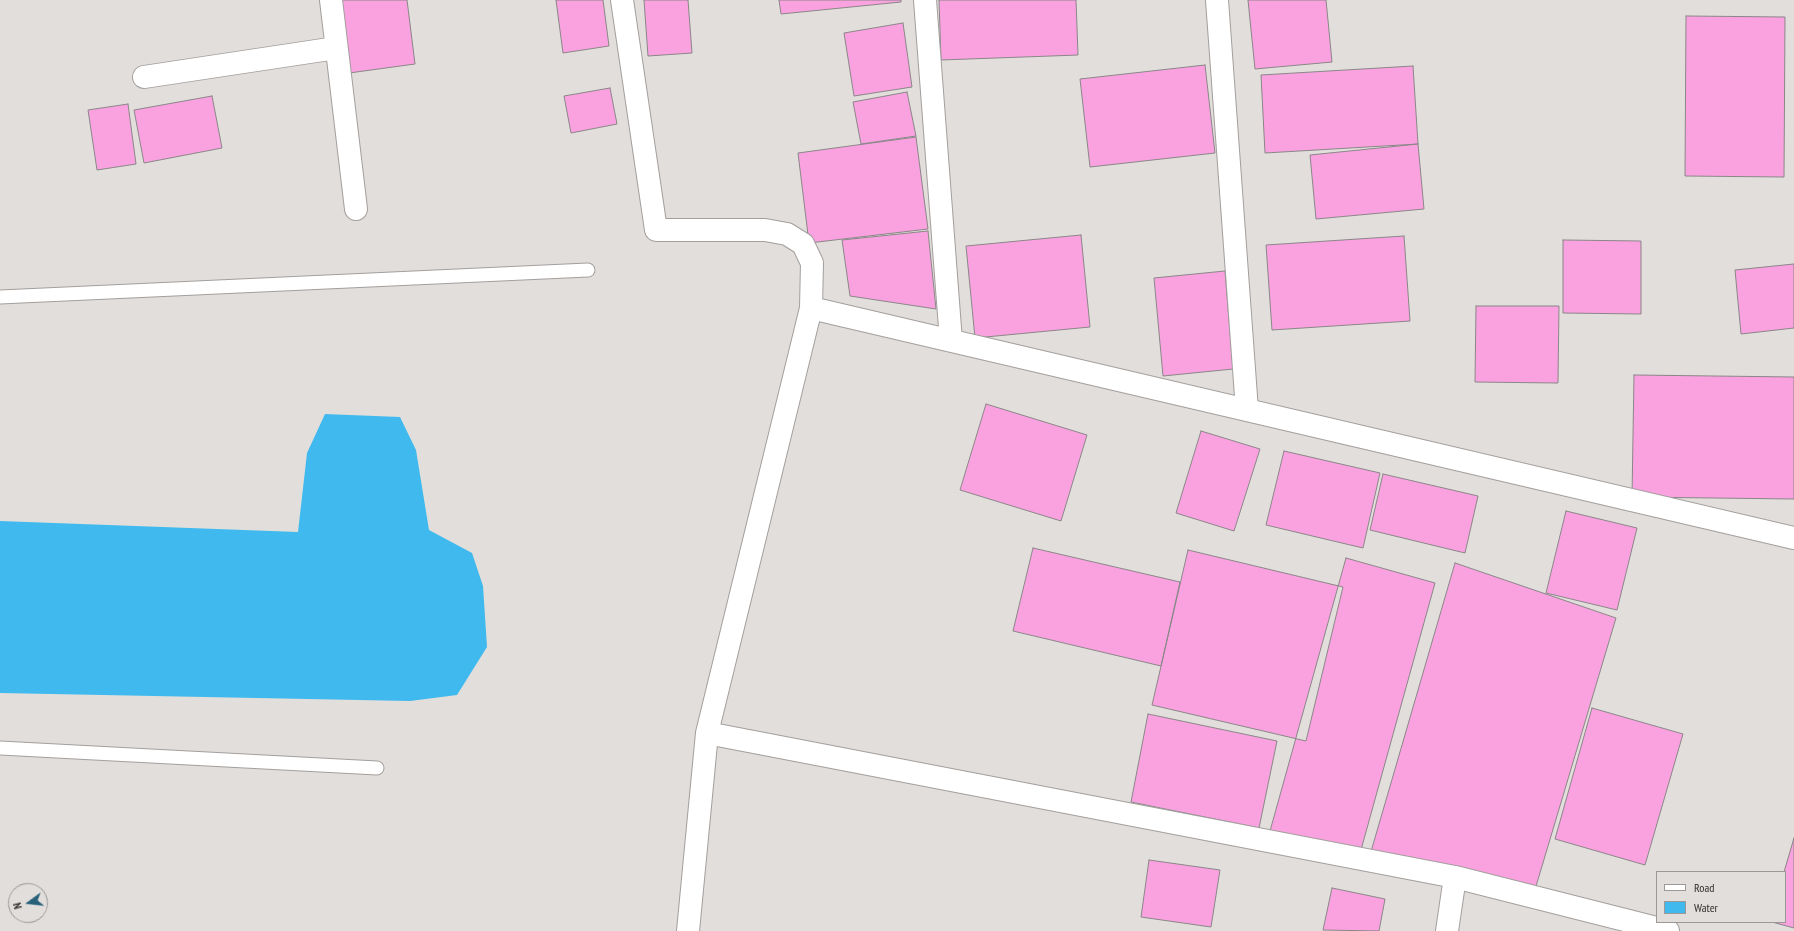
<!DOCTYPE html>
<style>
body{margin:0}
#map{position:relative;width:1794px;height:931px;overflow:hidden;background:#e2dedb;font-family:"PT Sans Narrow",sans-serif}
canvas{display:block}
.legend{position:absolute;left:1656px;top:871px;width:130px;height:52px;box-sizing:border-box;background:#e2dedb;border:1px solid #9b9896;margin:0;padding:5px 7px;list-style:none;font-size:12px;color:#312f2e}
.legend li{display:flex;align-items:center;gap:8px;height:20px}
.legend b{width:20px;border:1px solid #9b9896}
.north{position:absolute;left:8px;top:883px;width:40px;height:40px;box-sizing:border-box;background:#e2dedb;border:1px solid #9b9896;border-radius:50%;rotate:255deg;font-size:11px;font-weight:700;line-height:16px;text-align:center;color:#312f2e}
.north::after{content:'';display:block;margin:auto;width:14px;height:18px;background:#28607a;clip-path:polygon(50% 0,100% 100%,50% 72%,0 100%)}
</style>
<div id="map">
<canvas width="1794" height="931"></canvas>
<ul class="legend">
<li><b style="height:5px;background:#fff"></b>Road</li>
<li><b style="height:11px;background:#40baee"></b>Water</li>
</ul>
<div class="north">N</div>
</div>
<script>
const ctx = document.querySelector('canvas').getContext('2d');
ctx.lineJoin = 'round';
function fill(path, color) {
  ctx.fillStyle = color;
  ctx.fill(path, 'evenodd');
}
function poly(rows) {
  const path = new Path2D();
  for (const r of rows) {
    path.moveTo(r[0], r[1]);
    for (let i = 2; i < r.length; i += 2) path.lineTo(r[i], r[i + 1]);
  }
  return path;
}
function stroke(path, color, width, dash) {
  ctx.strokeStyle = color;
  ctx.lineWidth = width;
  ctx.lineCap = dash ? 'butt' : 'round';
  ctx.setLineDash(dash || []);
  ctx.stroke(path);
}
const water = poly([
 [325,414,400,417,416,450,429,530,472,553,483,586,487,647,457,695,410,701,0,693,0,521,298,532,307,453]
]);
const building = poly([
 [340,0,407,0,415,64,349,73,340,0],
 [556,0,603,0,609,46,563,53,556,0],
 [644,0,688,0,692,53,648,56,644,0],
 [779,0,901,0,901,2,781,14,779,0],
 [939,0,1076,0,1078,55,941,60,939,0],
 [1248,0,1326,0,1332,62,1255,69,1248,0],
 [1686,16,1785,17,1784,177,1685,176,1686,16],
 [903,23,912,87,854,96,844,33,903,23],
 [1205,65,1215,153,1090,167,1080,79,1205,65],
 [1413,66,1418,144,1265,153,1261,75,1413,66],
 [610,88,617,124,571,133,564,96,610,88],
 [907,92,916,136,861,144,853,102,907,92],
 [212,96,222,148,144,163,134,110,212,96],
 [128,104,136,164,97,170,88,110,128,104],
 [916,137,928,229,809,243,798,153,916,137],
 [1418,144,1424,209,1316,219,1310,155,1418,144],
 [928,231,936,309,850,296,842,240,928,231],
 [1081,235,1090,327,975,338,966,246,1081,235],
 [1404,236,1410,321,1272,330,1266,245,1404,236],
 [1563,240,1641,241,1641,314,1563,313,1563,240],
 [1794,264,1794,328,1741,334,1735,270,1794,264],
 [1225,271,1233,369,1163,376,1154,278,1225,271],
 [1476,306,1559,306,1558,383,1475,382,1476,306],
 [1634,375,1794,377,1794,499,1632,497,1634,375],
 [986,404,1087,435,1061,521,960,490,986,404],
 [1201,431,1260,449,1234,531,1176,513,1201,431],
 [1284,451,1380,473,1363,548,1266,525,1284,451],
 [1383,474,1478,496,1465,553,1370,530,1383,474],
 [1566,511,1637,528,1617,610,1546,593,1566,511],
 [1033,548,1180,582,1161,666,1013,631,1033,548],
 [1188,550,1343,587,1306,741,1152,705,1188,550],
 [1346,558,1435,583,1359,857,1270,831,1346,558],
 [1455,563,1616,618,1531,903,1370,855,1455,563],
 [1592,708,1683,734,1645,865,1555,839,1592,708],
 [1148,714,1277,741,1259,828,1131,802,1148,714],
 [1794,838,1794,928,1772,922,1785,922,1784,872,1794,838],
 [1149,860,1220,870,1211,927,1141,917,1149,860],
 [1332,888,1385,899,1379,931,1323,930,1332,888]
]);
const service = poly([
 [0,297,588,270],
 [0,748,377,768]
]);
const minor = poly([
 [331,0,356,209],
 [622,0,656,230,765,230,787,234,803,244,812,263,811,308,707,733,688,931],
 [925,0,951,341],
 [1217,0,1247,410],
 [144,77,336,48],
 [811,308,1794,538],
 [707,733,1455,877,1668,931],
 [1447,931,1455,877]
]);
fill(water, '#40baee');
fill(building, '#faa2e0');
stroke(building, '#8a8688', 1);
stroke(service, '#a39f9d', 15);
stroke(minor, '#a39f9d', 24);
stroke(service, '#fff', 13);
stroke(minor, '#fff', 22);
</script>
